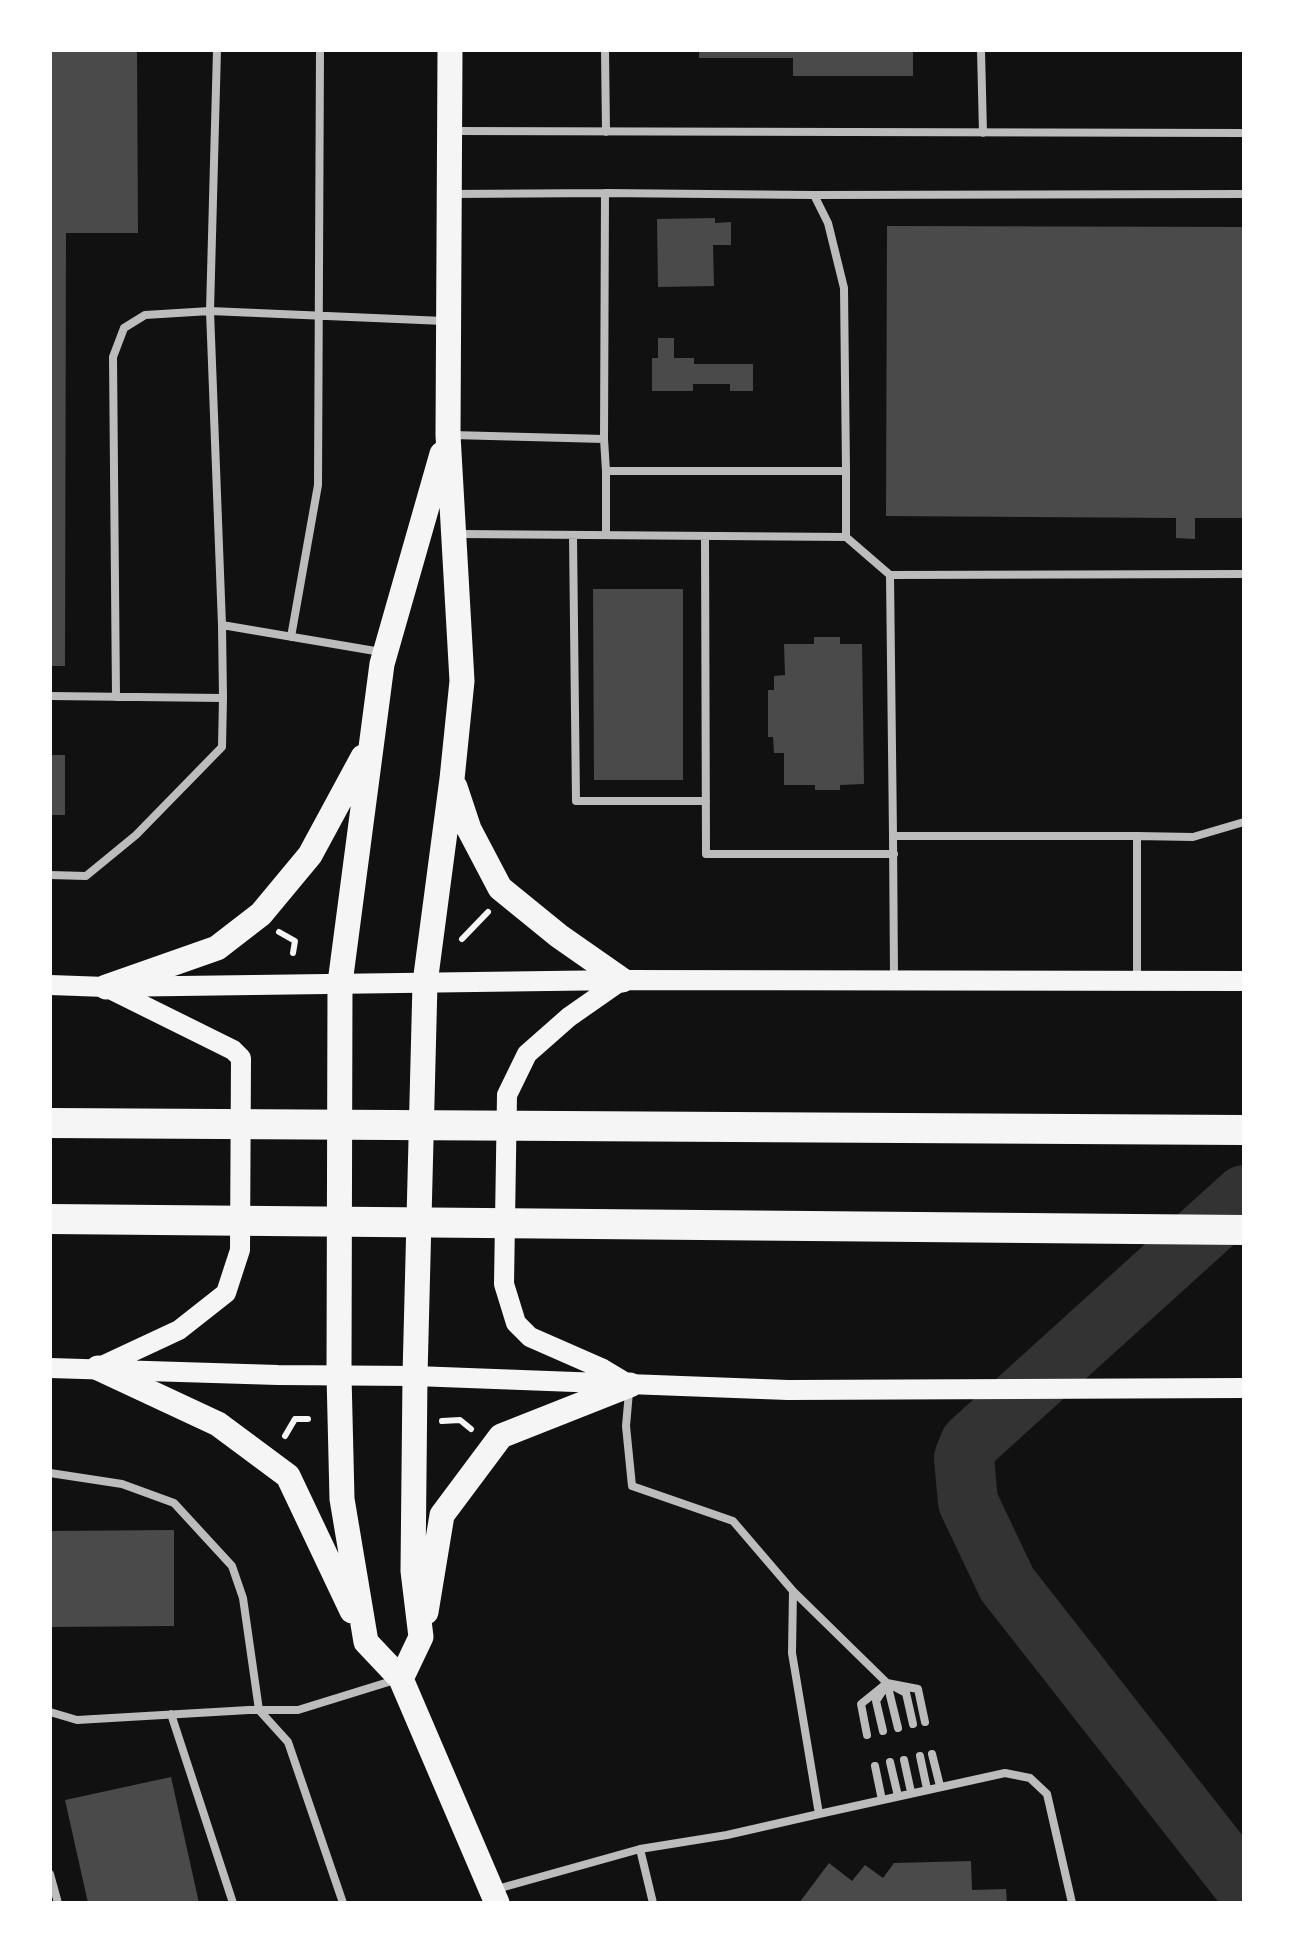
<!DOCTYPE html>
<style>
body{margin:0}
#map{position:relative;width:1294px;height:1953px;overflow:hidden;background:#111;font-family:Ubuntu,sans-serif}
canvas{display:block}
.frame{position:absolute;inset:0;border:52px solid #fff;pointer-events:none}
</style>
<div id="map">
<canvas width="1294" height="1953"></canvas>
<div class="frame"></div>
</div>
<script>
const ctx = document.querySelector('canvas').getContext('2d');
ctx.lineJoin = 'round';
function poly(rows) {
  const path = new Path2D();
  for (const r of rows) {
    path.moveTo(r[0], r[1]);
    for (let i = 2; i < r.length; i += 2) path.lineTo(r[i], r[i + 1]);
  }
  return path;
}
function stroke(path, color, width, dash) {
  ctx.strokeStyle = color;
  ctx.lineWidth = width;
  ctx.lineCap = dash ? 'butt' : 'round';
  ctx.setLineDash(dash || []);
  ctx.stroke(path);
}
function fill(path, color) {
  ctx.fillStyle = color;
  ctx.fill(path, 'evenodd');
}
const river = poly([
 [1244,1195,970,1443,964,1458,968,1502,1007,1584,1244,1886]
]);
const building = poly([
 [50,50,137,50,138,233,66,233,65,666,50,666],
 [699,50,913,50,913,76,793,76,793,58,699,58],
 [715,218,715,223,731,222,731,245,713,245,714,286,658,287,657,219],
 [887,226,1244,227,1244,518,1195,518,1195,539,1176,538,1176,518,886,516],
 [658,338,674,338,674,358,694,358,694,364,753,364,753,391,730,391,730,384,693,384,693,391,652,391,652,358,658,358],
 [593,589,683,589,683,780,594,780],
 [814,637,840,637,840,644,862,644,864,784,840,785,840,790,815,790,815,785,784,785,784,753,774,753,773,737,768,737,768,690,774,690,774,676,785,675,784,644,814,644],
 [50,755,65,755,65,815,50,815],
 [174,1530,174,1626,50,1627,50,1531],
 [171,1777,199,1903,88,1903,65,1800],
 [971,1861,972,1890,1006,1889,1007,1903,799,1903,829,1863,852,1881,865,1865,883,1878,894,1863]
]);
const path = poly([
 [279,932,295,941,293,953],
 [462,939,488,912],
 [442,1421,460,1420,471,1429],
 [285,1436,295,1419,308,1419]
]);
const service = poly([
 [217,50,210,311,444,321],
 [605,50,606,132],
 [981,50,983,133],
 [454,131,1244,133],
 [452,194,605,193,604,439,452,435],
 [814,195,1244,194],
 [604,439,606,471,846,471,844,288,828,223,814,195,605,193],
 [606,471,606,535],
 [846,471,846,537],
 [459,534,846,537,890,575,893,836,1137,836],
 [573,535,576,801,706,801],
 [705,536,706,854,894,854],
 [890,575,1244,574],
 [291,637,318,485,320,50],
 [50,696,223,698,222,625],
 [116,697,113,357,124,328,145,315,210,311,222,625,381,652],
 [893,836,894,976],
 [50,875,86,876,136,835,222,747,223,698],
 [1137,977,1137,836,1193,837,1244,822],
 [50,1473,122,1484,174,1503,232,1566,243,1598,259,1710,288,1742,343,1903],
 [793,1591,887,1683,906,1693,913,1724],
 [887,1683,898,1728],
 [50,1712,77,1720,249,1710,298,1710,395,1680],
 [171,1714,233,1903],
 [883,1731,876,1701,885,1687],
 [867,1735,861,1704,887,1683,918,1689,925,1722],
 [932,1754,940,1786],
 [920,1756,927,1789],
 [904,1760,911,1792],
 [890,1762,898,1796],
 [875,1766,882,1800],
 [819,1814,1005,1773,1030,1778,1047,1794,1072,1903],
 [640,1849,653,1903],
 [50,1874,58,1903],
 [497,1889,640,1849,727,1835,819,1814,792,1653,793,1591,733,1521,632,1486,626,1426,629,1392]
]);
const secondary = poly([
 [622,980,569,1017,527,1054,507,1095,504,1284,516,1323,530,1337,603,1369,628,1384],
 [50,985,106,987,622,980,1244,981],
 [104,1365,179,1330,226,1293,240,1250,241,1058,233,1050,112,990],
 [50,1368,278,1375,415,1376,788,1390,1244,1388]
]);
const primary = poly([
 [442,454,382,664,340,983,339,1375,342,1499,366,1642,401,1679,497,1903],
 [455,787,469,829,500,888,559,936,622,980],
 [106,987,217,948,261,914,310,855,363,757],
 [98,1368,218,1424,288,1476,352,1611],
 [426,1612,442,1515,501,1436,630,1385],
 [401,1679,421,1637,413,1571,415,1376,425,983,452,779,462,681,448,435,450,50]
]);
const motorway = poly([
 [50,1123,1244,1130],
 [50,1219,1244,1230]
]);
stroke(river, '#333', 60);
fill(building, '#4a4a4a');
stroke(path, '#f5f5f5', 6);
stroke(service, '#bcbcbc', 8);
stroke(secondary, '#f5f5f5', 20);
stroke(primary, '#f5f5f5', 25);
stroke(motorway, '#f5f5f5', 30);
</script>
